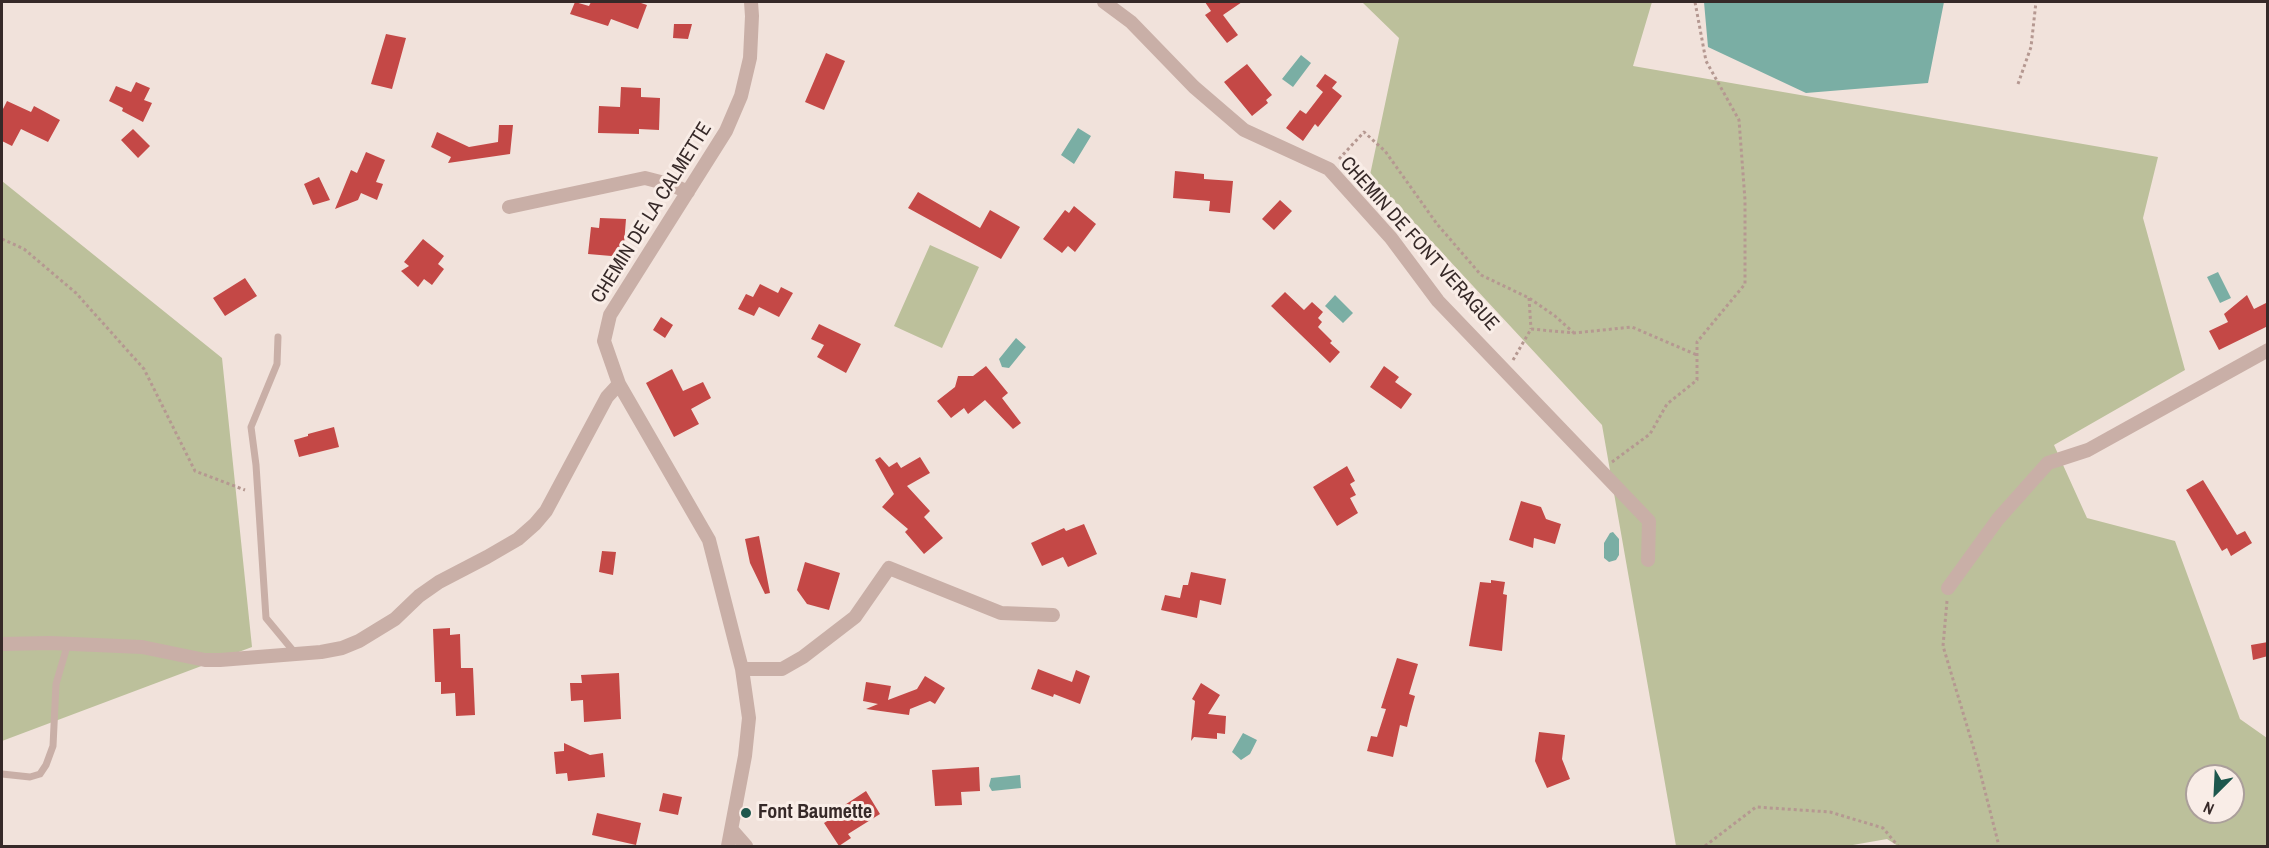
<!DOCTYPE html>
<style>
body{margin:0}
#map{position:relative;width:2269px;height:848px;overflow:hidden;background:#f1e2db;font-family:"Archivo Narrow",sans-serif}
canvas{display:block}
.frame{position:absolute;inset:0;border:3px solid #362928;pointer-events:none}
.north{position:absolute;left:2185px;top:764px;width:60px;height:60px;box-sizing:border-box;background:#f9ede7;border:2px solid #ab9f9b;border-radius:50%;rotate:204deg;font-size:16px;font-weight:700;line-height:24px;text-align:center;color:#362928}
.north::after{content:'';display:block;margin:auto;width:21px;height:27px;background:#1e574d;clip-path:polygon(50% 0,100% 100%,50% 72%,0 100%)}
</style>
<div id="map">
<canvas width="2269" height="848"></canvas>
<div class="frame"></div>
<div class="north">N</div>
</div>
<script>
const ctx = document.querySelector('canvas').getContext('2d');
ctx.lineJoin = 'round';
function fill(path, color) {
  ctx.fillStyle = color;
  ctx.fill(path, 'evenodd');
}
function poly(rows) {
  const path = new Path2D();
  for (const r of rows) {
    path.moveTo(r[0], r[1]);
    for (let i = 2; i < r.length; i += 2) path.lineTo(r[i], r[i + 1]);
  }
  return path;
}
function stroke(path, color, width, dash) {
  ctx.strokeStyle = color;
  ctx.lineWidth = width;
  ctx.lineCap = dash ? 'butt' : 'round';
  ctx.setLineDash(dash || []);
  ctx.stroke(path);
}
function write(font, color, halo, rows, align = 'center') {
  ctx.font = font + ' "Archivo Narrow",sans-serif';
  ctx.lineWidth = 6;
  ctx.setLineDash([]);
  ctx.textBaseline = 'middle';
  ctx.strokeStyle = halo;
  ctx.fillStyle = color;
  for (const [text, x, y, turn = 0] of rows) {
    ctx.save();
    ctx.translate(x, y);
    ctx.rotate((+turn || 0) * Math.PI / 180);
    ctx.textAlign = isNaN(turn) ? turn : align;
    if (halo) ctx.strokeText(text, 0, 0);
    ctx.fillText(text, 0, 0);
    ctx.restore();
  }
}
const green = poly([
 [1362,2,1652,2,1633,66,2158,157,2143,218,2185,370,2054,445,2087,518,2175,541,2240,719,2267,738,2267,846,1898,846,1887,839,1847,846,1676,846,1602,425,1370,175,1399,38],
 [2197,776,2233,776,2233,812,2197,812],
 [2,181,222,358,252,647,2,741],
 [930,245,979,267,942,348,894,326]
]);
const water = poly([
 [1704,2,1944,2,1928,83,1806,93,1708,47],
 [1301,55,1311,63,1293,87,1282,79],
 [1078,128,1091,136,1074,164,1061,155],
 [2218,272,2231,298,2220,303,2207,277],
 [1335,295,1353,313,1343,323,1325,306],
 [1016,338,1026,347,1009,368,1002,367,999,359],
 [1613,532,1619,539,1619,555,1616,560,1609,562,1604,558,1604,543,1610,533],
 [1243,733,1257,740,1250,754,1241,760,1232,752],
 [1020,775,1021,788,992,791,989,786,991,778]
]);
const building = poly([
 [575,2,589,6,591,2,638,2,647,5,638,29,611,19,608,26,570,14],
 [1205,2,1242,2,1223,15,1238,35,1227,43,1205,15,1211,11],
 [674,24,692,24,688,39,673,38],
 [386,34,406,38,392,89,371,84],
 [826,53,845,61,824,110,805,102],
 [1247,64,1272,95,1266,100,1268,103,1252,116,1224,82],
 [1325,74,1337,82,1332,88,1342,96,1318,127,1315,124,1303,141,1286,128,1300,110,1306,114,1323,92,1316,86],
 [136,82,150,88,144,100,152,103,143,122,122,111,123,108,109,101,116,86,131,92],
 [621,87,641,88,641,97,660,98,659,130,639,129,639,134,598,133,599,106,620,107],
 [7,101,31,112,34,106,60,120,48,142,21,129,12,146,2,141,2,111],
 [499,125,513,125,510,154,448,163,451,157,431,147,437,132,469,147,498,142],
 [133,129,150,146,138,158,121,140],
 [366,152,385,160,376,182,383,184,377,200,361,193,358,200,335,209,351,170,357,173],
 [1175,171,1204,174,1204,179,1233,181,1230,213,1209,211,1210,201,1173,198],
 [319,177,330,200,313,205,304,184],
 [918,192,980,228,990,210,1020,227,1001,259,908,208],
 [1280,200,1292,211,1274,230,1262,219],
 [1074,206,1096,224,1075,252,1068,246,1062,253,1043,239,1065,210,1069,213],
 [600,218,626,219,623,257,588,254,591,227,599,228],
 [423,239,444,256,438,264,444,269,432,285,424,279,418,287,401,271,409,266,404,262],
 [245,278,257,296,225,316,213,298],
 [760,284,778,293,781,287,793,293,779,317,759,307,754,316,738,309,746,294,753,297],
 [1285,292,1304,310,1312,302,1323,312,1318,318,1322,322,1318,327,1332,341,1330,343,1340,352,1330,363,1271,306],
 [2247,295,2254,309,2268,302,2268,326,2219,350,2209,331,2228,322,2224,314],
 [661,317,673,325,665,338,653,330],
 [819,324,861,344,846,373,817,357,824,345,811,339],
 [986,366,1008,393,1002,398,1021,423,1013,429,985,400,968,414,964,408,951,418,937,401,955,387,958,376,973,376],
 [1384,366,1399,377,1395,382,1412,394,1401,409,1370,387],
 [672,369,683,391,703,382,711,398,691,409,699,424,674,437,646,383],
 [334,427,339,447,299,457,294,440,308,436,308,434],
 [880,457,889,467,897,462,901,468,920,457,930,473,907,486,930,511,924,517,943,538,924,554,905,532,908,529,882,507,894,494,875,460],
 [1347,466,1355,481,1350,484,1356,495,1350,498,1358,513,1337,526,1313,487],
 [2203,480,2237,535,2245,531,2252,543,2231,556,2227,548,2222,551,2186,490],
 [1521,501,1541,507,1546,519,1561,524,1555,544,1534,538,1533,548,1509,540],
 [1084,524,1097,554,1068,567,1063,557,1042,566,1031,543,1064,528,1066,531],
 [759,536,770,593,765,594,750,563,745,539],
 [602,551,616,552,613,575,599,572],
 [805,562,840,573,829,610,807,604,797,590],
 [1191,572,1226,579,1221,605,1200,600,1197,618,1161,610,1165,595,1180,598,1183,585,1188,585],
 [1491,580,1505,582,1503,594,1507,595,1502,651,1469,646,1480,582,1491,583],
 [450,628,450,635,460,634,461,668,473,668,475,715,456,716,455,693,441,694,441,682,435,682,433,629],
 [2268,642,2268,656,2253,660,2251,645],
 [1397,658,1418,664,1409,694,1415,696,1410,714,1407,727,1400,725,1393,757,1367,751,1371,736,1377,737,1386,709,1381,708],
 [1038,669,1072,682,1076,670,1090,676,1080,704,1054,694,1053,697,1031,689],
 [619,673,621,719,584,722,583,700,571,701,570,683,582,683,581,675],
 [925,676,945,688,935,704,930,701,910,709,909,715,866,709,878,704,863,701,866,682,891,686,888,700,917,689],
 [1201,683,1220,695,1208,714,1226,716,1225,734,1217,733,1217,739,1194,737,1191,741,1195,701,1192,699],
 [1539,732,1565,735,1562,759,1570,779,1547,788,1535,761],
 [564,743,590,755,603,753,605,777,568,781,567,773,556,774,554,752,564,751],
 [979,767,980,791,961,792,962,805,935,806,932,770],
 [866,791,880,814,848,834,851,838,839,846,824,823,837,815,834,812],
 [663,793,682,797,678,815,659,811],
 [597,813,641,823,636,845,592,835]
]);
const path = poly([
 [2018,84,2031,47,2036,2],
 [1339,159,1364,132,1385,151,1437,224,1481,275,1529,298,1555,316,1574,333],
 [2,239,24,249,76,293,144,369,195,471,245,490],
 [1529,298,1531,329],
 [1513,360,1531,329,1574,333,1632,327,1697,355],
 [1612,462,1650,434,1667,404,1697,380,1697,342,1745,284,1745,200,1739,120,1706,61,1695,2],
 [1947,601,1943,646,1976,756,1999,846],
 [1705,846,1756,807,1830,812,1883,828,1898,846]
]);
const service = poly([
 [278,337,277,364,251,427,256,465,266,618,295,653],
 [2,774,30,777,40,774,46,765,53,746,56,684,68,643]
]);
const minor = poly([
 [1104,2,1131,22,1194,87,1244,130,1329,169,1391,238,1438,301,1649,521,1648,560],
 [509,207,645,178,672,185,688,192],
 [1948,588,1998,519,2048,463,2088,450,2268,350],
 [2,644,50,643,142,647,205,660,220,660,321,652,342,648,359,641,395,619,419,596,439,582,487,557,518,539,535,524,546,511,607,397,619,384],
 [742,669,782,669,803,657,855,617,889,568,1001,613,1053,615],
 [732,830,746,846],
 [728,846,745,756,749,718,742,669,709,540,619,384,604,341,610,315,726,131,741,96,750,58,752,16,751,2]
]);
const markers = [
 [746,813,6,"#1e574d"]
];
const streetNames = [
 ["CHEMIN DE LA CALMETTE",652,213,-58],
 ["CHEMIN DE FONT VERAGUE",1419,244,48]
];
const poiNames = [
 ["Font Baumette",758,813]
];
fill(green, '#bcc09b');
fill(water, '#7aaea4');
fill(building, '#c44846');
stroke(path, '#b59891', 3, [3, 3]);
stroke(service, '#c9afa7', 7);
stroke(minor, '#c9afa7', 14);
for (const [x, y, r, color] of markers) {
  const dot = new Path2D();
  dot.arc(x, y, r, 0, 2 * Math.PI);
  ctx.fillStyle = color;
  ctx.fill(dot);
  stroke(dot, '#f9ede7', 2);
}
write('20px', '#362928', '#f9ede7', streetNames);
write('bold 20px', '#362928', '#f9ede7', poiNames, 'left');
</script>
